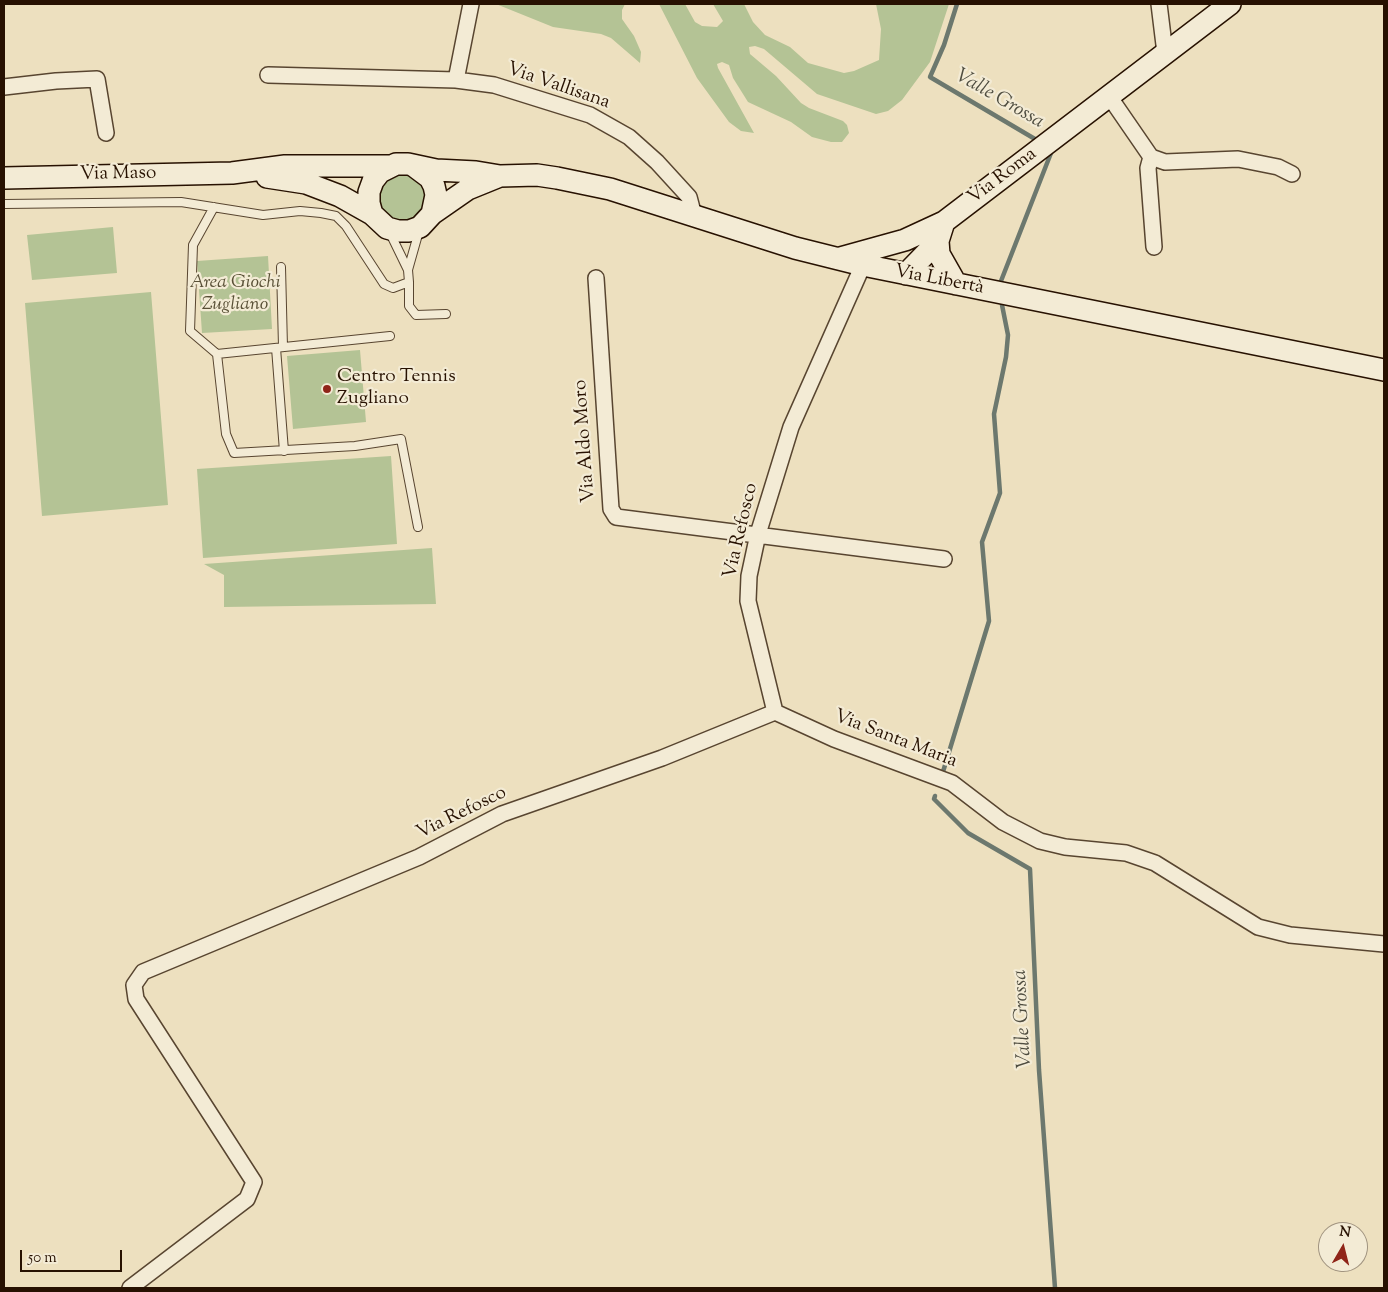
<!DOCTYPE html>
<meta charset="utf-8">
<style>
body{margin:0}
#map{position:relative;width:1388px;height:1292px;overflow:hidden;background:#ede0bf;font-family:"Sorts Mill Goudy",serif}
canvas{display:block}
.frame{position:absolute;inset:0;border:5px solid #271101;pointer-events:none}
.north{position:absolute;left:1318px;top:1222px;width:50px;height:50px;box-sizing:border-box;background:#f3ebd5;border:1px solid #a19480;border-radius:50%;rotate:8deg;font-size:14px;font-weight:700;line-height:20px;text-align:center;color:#271101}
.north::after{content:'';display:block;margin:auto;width:18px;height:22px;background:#8f2418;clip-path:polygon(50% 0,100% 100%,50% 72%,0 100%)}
.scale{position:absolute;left:20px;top:1250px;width:102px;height:22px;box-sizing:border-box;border:2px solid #271101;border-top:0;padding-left:6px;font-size:15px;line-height:18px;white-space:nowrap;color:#271101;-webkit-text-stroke:4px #f3ebd5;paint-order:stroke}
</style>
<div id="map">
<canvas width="1388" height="1292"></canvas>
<div class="frame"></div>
<div class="north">N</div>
<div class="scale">50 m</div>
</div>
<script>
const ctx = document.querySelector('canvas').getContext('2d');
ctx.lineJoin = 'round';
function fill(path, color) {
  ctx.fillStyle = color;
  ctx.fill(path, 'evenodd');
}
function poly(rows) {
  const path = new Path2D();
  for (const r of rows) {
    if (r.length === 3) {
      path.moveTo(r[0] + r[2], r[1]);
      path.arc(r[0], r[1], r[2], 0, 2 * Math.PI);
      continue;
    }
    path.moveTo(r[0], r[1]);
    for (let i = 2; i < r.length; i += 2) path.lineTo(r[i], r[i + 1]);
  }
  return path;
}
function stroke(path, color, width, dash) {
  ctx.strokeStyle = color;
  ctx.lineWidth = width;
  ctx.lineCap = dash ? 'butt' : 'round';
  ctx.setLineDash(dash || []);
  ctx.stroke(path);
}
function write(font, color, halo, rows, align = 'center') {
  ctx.font = font + ' "Sorts Mill Goudy",serif';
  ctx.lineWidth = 4.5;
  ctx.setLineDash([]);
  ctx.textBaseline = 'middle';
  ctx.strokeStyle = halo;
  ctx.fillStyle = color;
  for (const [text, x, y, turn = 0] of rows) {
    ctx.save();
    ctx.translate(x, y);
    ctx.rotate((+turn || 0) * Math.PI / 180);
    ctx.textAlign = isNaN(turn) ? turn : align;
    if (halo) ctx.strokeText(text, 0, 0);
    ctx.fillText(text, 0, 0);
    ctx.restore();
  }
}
const green = poly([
 [496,4,625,4,622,10,622,19,634,36,641,52,640,63,611,38,601,34,553,27],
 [659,4,685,4,695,22,702,26,717,27,723,21,713,4,744,4,753,22,765,35,790,47,808,63,844,73,854,71,879,60,881,29,876,4,949,4,930,62,902,100,888,111,876,114,817,94,764,49,755,46,749,47,750,54,776,76,801,103,809,108,843,121,847,125,849,133,842,142,831,142,812,137,791,122,748,102,733,78,729,65,722,62,717,64,718,68,754,133,741,131,729,122,697,78],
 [402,198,24],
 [113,227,117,273,32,280,27,235],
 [268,256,272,329,202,333,197,261],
 [151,292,168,505,42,516,25,303],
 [360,350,366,422,293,429,287,356],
 [391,456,397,544,203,558,197,469],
 [432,548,436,604,224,607,224,575,204,564]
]);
const stream = poly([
 [957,4,944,45,930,77,1040,142],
 [1001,281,1051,153,1049,150],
 [942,775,989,621,982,542,1000,493,994,414,1006,357,1008,335,1002,305],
 [935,796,934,799,968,833,1030,869,1039,1070,1055,1288]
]);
const lane = poly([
 [4,204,181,202,263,215,300,211,321,213,336,216,346,226,384,284,393,288,409,282,408,270,390,233],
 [214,207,193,245,190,331,217,354,226,434,234,453,355,446,401,439,418,527],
 [281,267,283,347],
 [408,270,419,231],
 [409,282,409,306,416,315,446,314],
 [276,348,284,451],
 [217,354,390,336]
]);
const street = poly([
 [1159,4,1165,53],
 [268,75,456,80,494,85,590,115,629,137,657,162,689,197,694,216],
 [456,80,471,4],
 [4,87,56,81,97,79,106,133],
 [1109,96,1151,157,1165,162,1238,159,1278,167,1292,174],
 [1151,157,1148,168,1154,247],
 [596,278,611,509,616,517,944,559],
 [775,712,834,739,952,783,1003,822,1040,841,1065,847,1126,853,1155,863,1258,927,1290,935,1384,944],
 [775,712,748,601,749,576,758,534,791,427,863,265],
 [130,1288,247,1199,254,1182,136,999,134,985,143,972,419,857,502,814,662,758,775,712]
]);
const secondary = poly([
 [414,166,430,178,434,186,436,195,432,214,420,227,409,231,398,231,387,228,372,214,369,203,369,192,373,181,380,172,396,164,408,164,436,170,476,172,500,176,537,175,557,178,610,189,795,248,863,265,1384,370],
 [267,177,306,183,340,196,372,214],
 [4,178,232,173,285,166,390,166],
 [432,214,468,189,500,176],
 [944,222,938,241,939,254,956,284],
 [840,258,905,240,944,222,1230,4],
 [906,274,938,241]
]);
const markers = [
 [327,389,5,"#8f2418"]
];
const streetNames = [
 ["Via Vallisana",558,87,19],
 ["Via Maso",118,175,-1],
 ["Via Roma",1003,177,-37],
 ["Via Libertà",939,281,11],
 ["Via Aldo Moro",586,441,-94],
 ["Via Refosco",742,531,-77],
 ["Via Santa Maria",895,740,21],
 ["Via Refosco",462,814,-26]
];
const parkNames = [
 ["Area Giochi",235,284],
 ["Zugliano",235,306]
];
const poiNames = [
 ["Centro Tennis",337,378],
 ["Zugliano",337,400]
];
const waterNames = [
 ["Valle Grossa",999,100,30],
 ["Valle Grossa",1024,1019,-93]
];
fill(green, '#b4c395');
stroke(stream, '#6c786e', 4.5);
stroke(lane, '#584530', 10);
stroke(street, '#584530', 18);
stroke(secondary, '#271101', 24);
stroke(lane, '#f3ebd5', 8);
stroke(street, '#f3ebd5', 15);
stroke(secondary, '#f3ebd5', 21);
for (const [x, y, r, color] of markers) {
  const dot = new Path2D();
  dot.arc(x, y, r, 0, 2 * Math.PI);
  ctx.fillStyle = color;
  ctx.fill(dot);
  stroke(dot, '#f3ebd5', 2);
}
write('19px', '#271101', '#f3ebd5', streetNames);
write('italic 19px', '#584f35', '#f3ebd5', parkNames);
write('19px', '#271101', '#f3ebd5', poiNames, 'left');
write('italic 20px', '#4f4d40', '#f3ebd5', waterNames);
</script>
